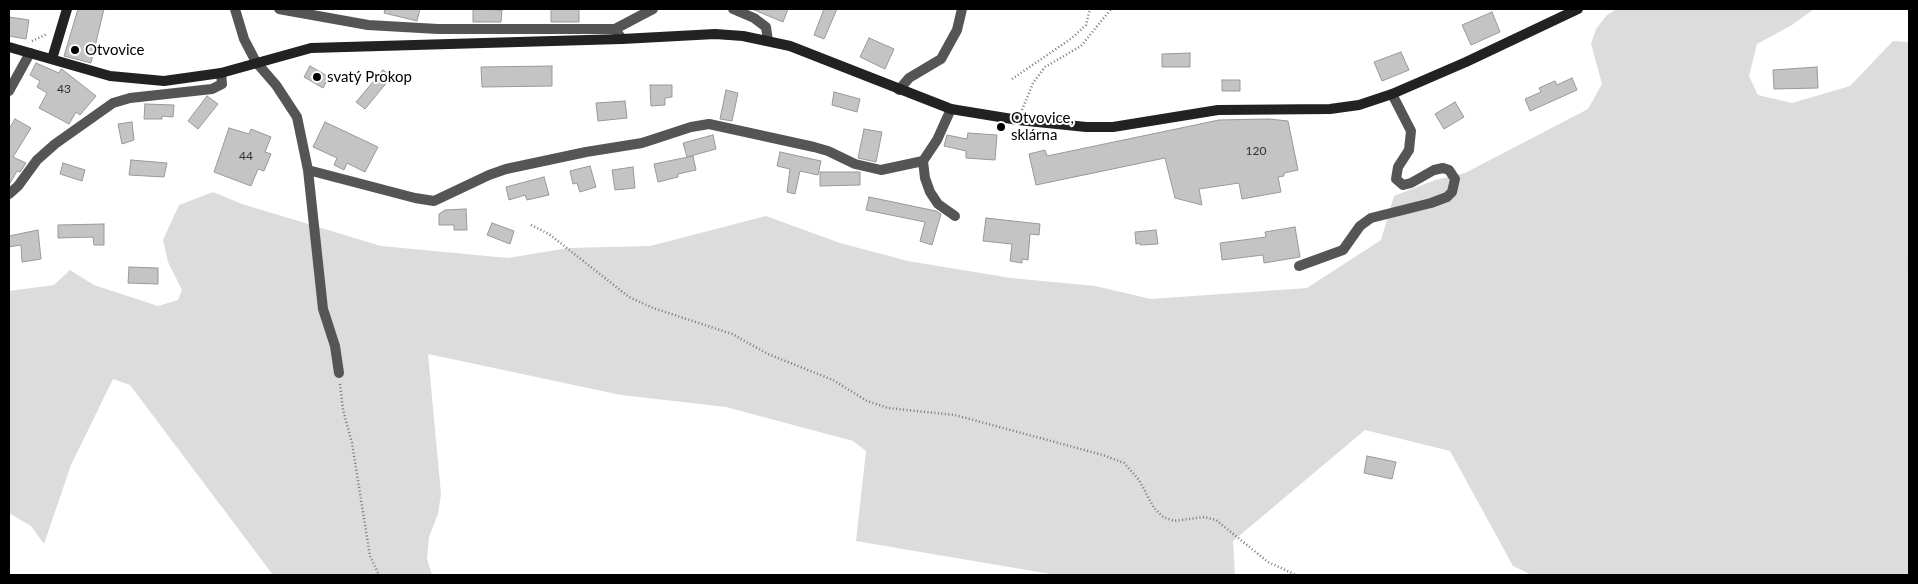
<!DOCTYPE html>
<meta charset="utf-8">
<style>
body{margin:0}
#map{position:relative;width:1918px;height:584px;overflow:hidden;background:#fff;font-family:Lato,sans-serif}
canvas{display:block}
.frame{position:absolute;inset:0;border:10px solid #000;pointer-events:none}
</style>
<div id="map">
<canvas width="1918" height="584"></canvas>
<div class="frame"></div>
</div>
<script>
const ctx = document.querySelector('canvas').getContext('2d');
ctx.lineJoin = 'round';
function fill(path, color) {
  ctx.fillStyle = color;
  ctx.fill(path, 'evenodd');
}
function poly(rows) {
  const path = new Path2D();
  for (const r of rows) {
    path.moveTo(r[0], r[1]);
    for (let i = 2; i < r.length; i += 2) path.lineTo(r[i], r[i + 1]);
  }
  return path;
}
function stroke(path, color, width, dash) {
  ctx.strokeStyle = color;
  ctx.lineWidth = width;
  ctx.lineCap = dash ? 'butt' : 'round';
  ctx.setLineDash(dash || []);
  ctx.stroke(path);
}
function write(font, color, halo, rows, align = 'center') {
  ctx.font = font + ' Lato,sans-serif';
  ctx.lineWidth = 4;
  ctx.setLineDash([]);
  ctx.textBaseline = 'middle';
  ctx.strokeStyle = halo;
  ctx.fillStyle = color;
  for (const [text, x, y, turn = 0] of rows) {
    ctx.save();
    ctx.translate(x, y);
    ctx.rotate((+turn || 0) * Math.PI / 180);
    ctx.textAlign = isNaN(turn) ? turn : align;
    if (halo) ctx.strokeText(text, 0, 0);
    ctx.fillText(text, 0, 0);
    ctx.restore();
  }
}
const green = poly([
 [1617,9,1814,9,1792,25,1757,44,1749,76,1758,95,1792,103,1850,86,1893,41,1909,42,1909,575,1532,575,1513,566,1450,451,1365,430,1233,541,1235,575,1056,575,856,541,866,451,853,441,726,407,621,395,428,354,441,494,438,514,429,537,427,559,432,575,273,575,130,385,113,379,71,465,44,544,31,526,9,513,9,291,54,285,70,270,94,285,158,306,178,300,182,290,168,262,163,240,179,205,213,192,242,204,381,246,508,258,568,248,650,246,766,216,840,243,908,261,1011,278,1095,286,1151,299,1307,288,1381,240,1394,196,1435,180,1465,173,1588,109,1602,84,1591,44,1596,29,1607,15]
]);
const building = poly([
 [78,9,104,9,91,63,64,56,78,9],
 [385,9,420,9,417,21,384,13,385,9],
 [473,9,502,10,501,22,473,22,473,9],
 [551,9,579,9,579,22,551,22,551,9],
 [752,9,788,9,783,22,752,9],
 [824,9,837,9,824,39,814,35,824,9],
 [1492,12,1500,32,1471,45,1462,25,1492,12],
 [9,17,29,20,26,39,9,36,9,17],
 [869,38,894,49,885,69,860,57,869,38],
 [1401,52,1409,70,1382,81,1374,62,1401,52],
 [1190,53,1190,67,1162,67,1162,54,1190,53],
 [36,63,59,73,61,69,63,70,96,96,80,115,76,112,69,124,39,108,47,93,37,87,40,81,30,75,36,63],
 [310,66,329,77,323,88,304,77,310,66],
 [552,66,552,86,482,87,481,67,552,66],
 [1817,67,1818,88,1774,89,1773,70,1817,67],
 [383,70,392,76,365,109,356,102,383,70],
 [1572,78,1577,90,1530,111,1525,99,1541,92,1539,88,1555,81,1557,85,1572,78],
 [1222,80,1240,80,1240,91,1222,91,1222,80],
 [650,85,672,85,672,97,665,98,665,105,651,106,650,85],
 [726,90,738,93,732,121,720,119,726,90],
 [834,92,860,99,857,112,832,105,834,92],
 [207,96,218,104,198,129,188,121,207,96],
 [625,101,627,118,598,121,596,103,625,101],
 [1455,102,1464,117,1444,129,1435,114,1455,102],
 [145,104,174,105,173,117,162,116,162,119,144,119,145,104],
 [15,119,31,128,13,157,26,163,20,172,17,171,9,185,9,129,15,119],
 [1269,119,1288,121,1298,170,1284,173,1284,176,1278,177,1281,192,1242,199,1239,183,1199,189,1202,205,1175,198,1165,158,1036,185,1029,154,1045,150,1047,156,1219,120,1269,119],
 [132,122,134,140,122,144,118,124,132,122],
 [325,122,378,147,365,172,347,163,344,170,334,165,337,158,313,147,325,122],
 [229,128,249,134,251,129,271,137,265,152,271,154,264,171,258,169,251,186,214,172,229,128],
 [864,129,882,132,876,162,858,158,864,129],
 [968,133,997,135,995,160,966,158,966,151,944,146,947,135,967,139,968,133],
 [713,135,716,149,687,157,683,143,713,135],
 [780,152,821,161,818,175,800,171,795,194,787,192,790,169,777,166,780,152],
 [693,156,696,170,678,174,678,177,658,182,654,164,693,156],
 [131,160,167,163,164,177,129,175,131,160],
 [63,163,85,170,82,181,60,174,63,163],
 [590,166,596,187,580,192,577,183,573,184,570,171,590,166],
 [633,167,635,188,615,190,612,170,633,167],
 [820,172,860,172,860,185,820,186,820,172],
 [544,177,549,195,527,200,525,195,509,200,506,187,544,177],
 [869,197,936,211,941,214,932,245,920,241,925,222,866,210,869,197],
 [466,209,467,230,454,230,454,225,439,225,439,214,445,210,466,209],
 [986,218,1040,224,1039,235,1030,234,1028,260,1022,259,1022,263,1010,261,1012,244,983,241,986,218],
 [492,223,514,231,510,244,487,235,492,223],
 [104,224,104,245,94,245,93,237,58,238,58,225,104,224],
 [1295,227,1300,257,1264,263,1263,255,1222,260,1220,243,1266,237,1265,232,1295,227],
 [38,230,41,259,22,262,21,245,9,247,9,236,38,230],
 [1156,230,1158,244,1140,245,1140,243,1136,244,1135,232,1156,230],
 [129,267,158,268,158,284,128,283,129,267],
 [1367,456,1396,462,1392,479,1364,473,1367,456]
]);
const path = poly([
 [32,41,47,34],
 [1012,79,1072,38,1086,25,1090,9],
 [1022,110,1033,83,1045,67,1081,46,1111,9],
 [531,225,549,234,629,297,653,308,732,334,768,354,833,380,867,401,888,408,955,415,1103,455,1124,463,1139,480,1154,508,1163,517,1174,521,1204,517,1216,520,1268,562,1296,575],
 [1909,258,1909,271],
 [340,384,343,410,352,443,370,556,379,575]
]);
const street = poly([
 [235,9,244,39,256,62,276,85,297,117,308,170,415,198,434,201,489,175,506,169,586,152,642,143,691,127,709,124,814,147,828,151,855,164,881,170,923,161,937,140,951,109],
 [279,9,368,25,438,29,615,29,622,39],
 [733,9,754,18,766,27,768,41],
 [615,29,653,9],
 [899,90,909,78,941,59,957,30,962,9],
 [9,91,30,53],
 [923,161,925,178,930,192,938,204,955,216],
 [308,170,323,309,335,346,339,373],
 [9,194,18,186,37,160,55,144,113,103,130,98,212,89,222,84,221,73],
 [1299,266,1343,250,1360,226,1371,218,1431,203,1447,197,1452,192,1455,179,1449,170,1443,168,1434,170,1411,183,1403,185,1396,179,1398,167,1409,150,1411,131,1392,94]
]);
const secondary = poly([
 [9,47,110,76,164,81,221,73,311,48,622,39,715,34,743,36,790,46,951,109,1018,120,1086,127,1113,127,1218,110,1330,109,1359,105,1392,94,1466,62,1578,9],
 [52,59,67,9]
]);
const markers = [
 [75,50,5,"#000"],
 [317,77,5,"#000"],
 [1001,127,5,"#000"]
];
const numberNames = [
 ["43",64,89],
 ["120",1256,151],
 ["44",246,156]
];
const poiNames = [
 ["Otvovice",85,50],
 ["svatý Prokop",327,77],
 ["Otvovice,",1011,118],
 ["sklárna",1011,135]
];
fill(green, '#dcdcdc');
fill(building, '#c4c4c4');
stroke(building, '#999', 1);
stroke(path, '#777', 2.5, [1, 2.5]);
stroke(street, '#555', 10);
stroke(secondary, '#222', 10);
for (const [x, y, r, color] of markers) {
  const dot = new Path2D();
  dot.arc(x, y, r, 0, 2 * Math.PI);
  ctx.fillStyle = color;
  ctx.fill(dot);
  stroke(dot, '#fff', 2);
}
write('12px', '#313131', null, numberNames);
write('15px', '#000', '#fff', poiNames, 'left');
</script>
